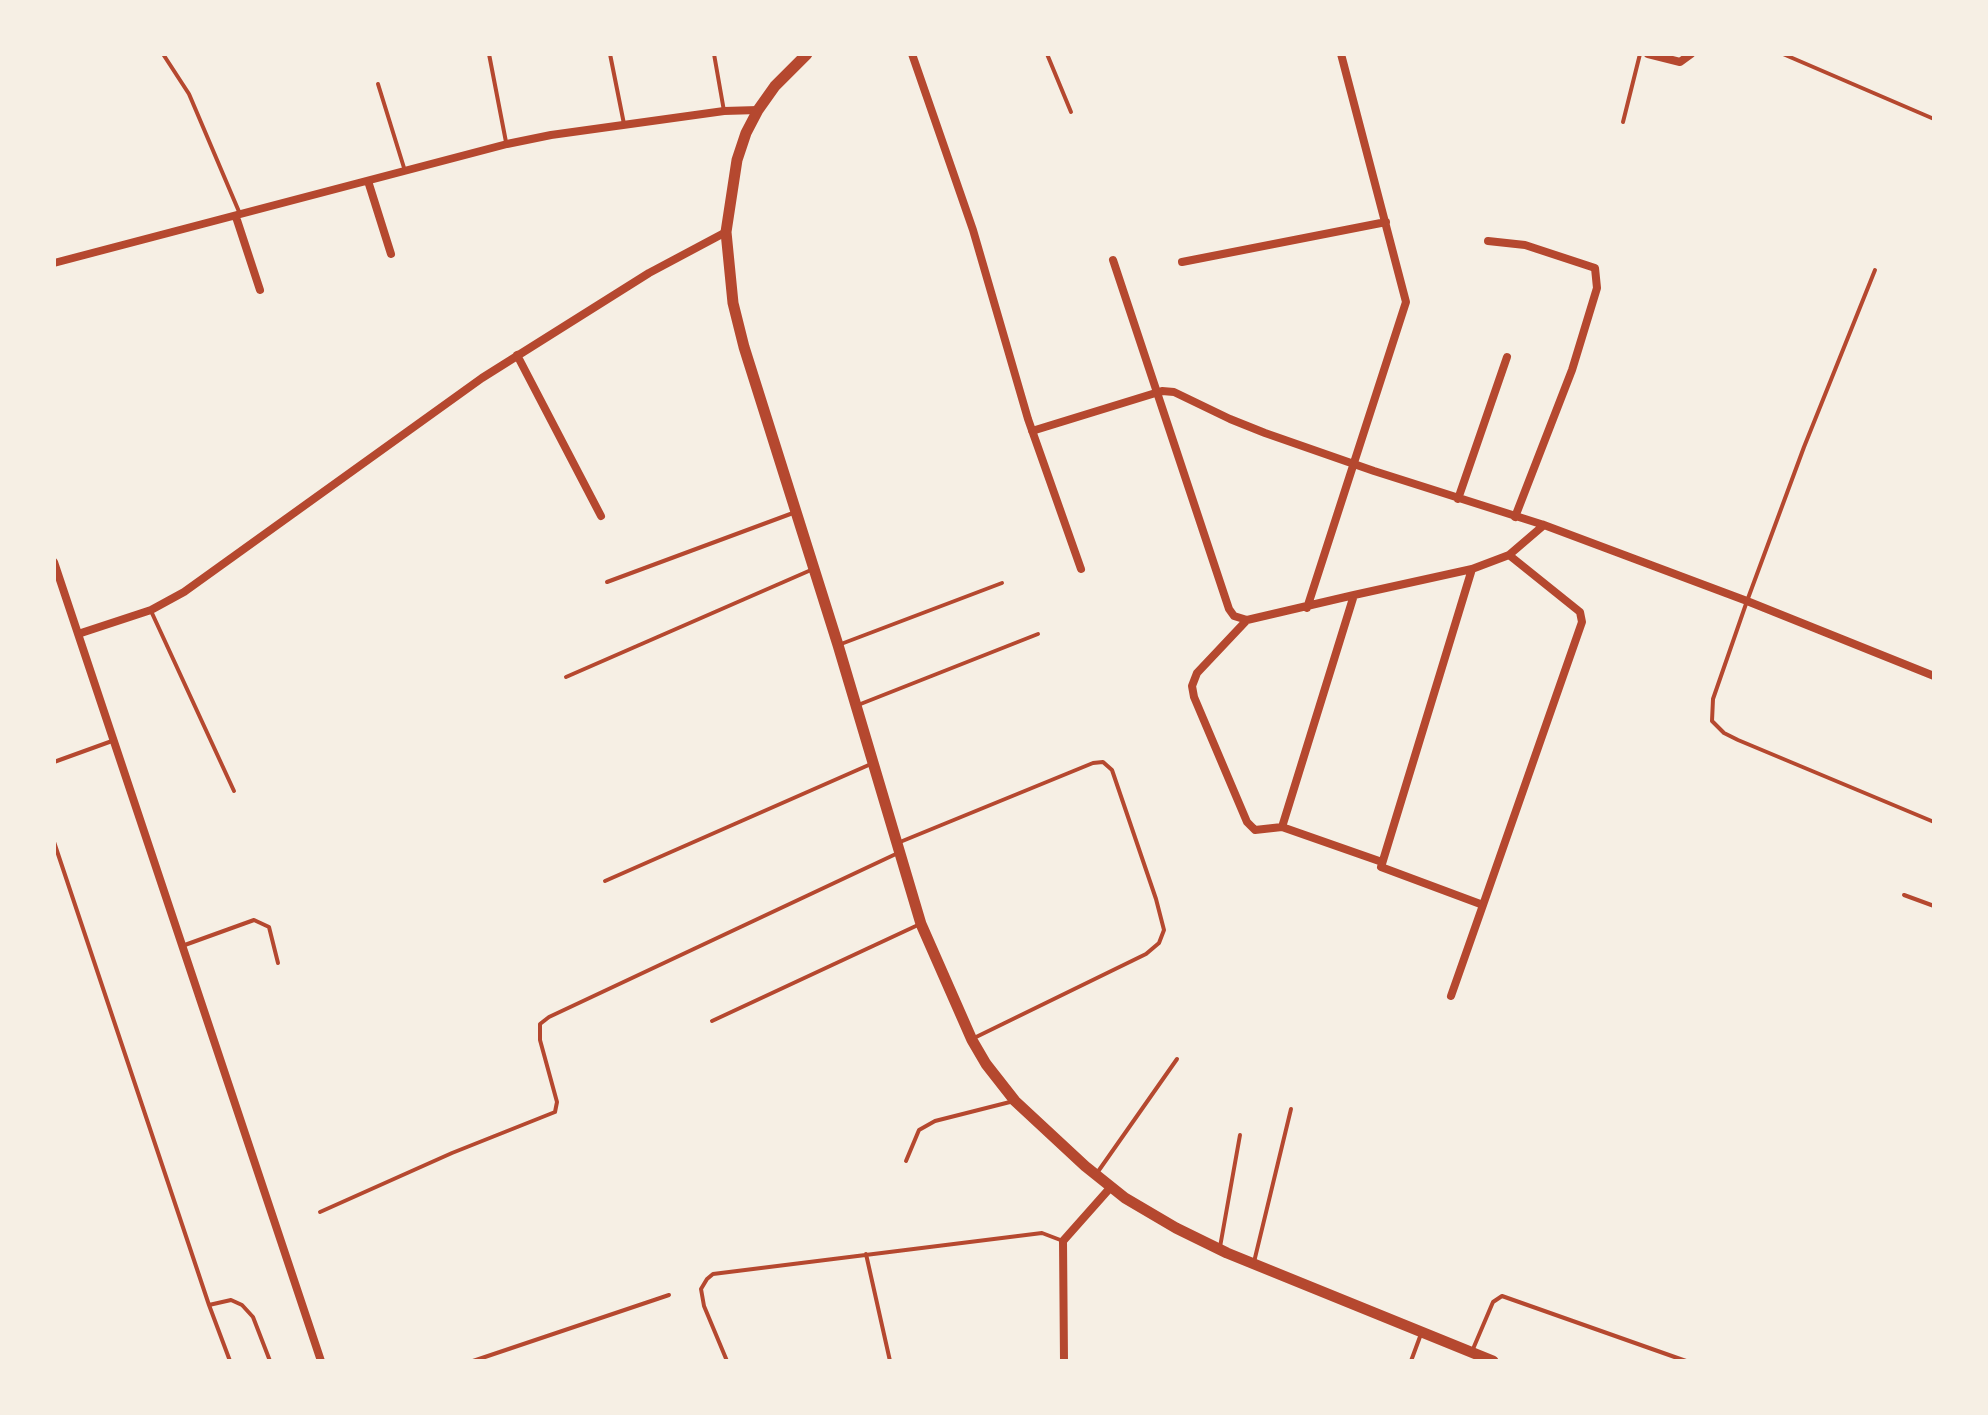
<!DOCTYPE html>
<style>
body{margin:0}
#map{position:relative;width:1988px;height:1415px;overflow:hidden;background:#f6efe4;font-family:Lato,sans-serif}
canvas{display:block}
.frame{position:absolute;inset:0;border:56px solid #f6efe4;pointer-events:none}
</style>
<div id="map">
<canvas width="1988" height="1415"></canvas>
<div class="frame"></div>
</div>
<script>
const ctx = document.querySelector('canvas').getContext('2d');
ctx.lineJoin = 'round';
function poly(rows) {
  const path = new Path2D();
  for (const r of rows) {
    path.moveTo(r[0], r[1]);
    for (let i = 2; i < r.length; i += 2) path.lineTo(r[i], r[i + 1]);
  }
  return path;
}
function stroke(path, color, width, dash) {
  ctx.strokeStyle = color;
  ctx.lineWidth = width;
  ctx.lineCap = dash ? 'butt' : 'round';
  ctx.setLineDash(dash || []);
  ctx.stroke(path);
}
const service = poly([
 [163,54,189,94,240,214],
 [489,54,506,142],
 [610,54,624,124],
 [714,54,724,111],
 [1047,54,1071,112],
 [1783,54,1934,119],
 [378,84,405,171],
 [1623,122,1640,54],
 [1875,270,1804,447,1747,601,1713,699,1712,721,1724,733,1738,740,1934,822],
 [607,582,793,513],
 [151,611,234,791],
 [841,644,1002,583],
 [566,677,811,570],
 [858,705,1038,634],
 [54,762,112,741],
 [54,842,209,1305,230,1361],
 [900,842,1093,763,1103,762,1112,770,1156,899,1164,930,1159,943,1146,954,972,1039],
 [605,881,871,764],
 [1904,895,1934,906],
 [182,946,254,920,269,927,278,963],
 [712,1021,918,925],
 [906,1161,919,1130,935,1121,1010,1102],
 [1097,1173,1177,1059],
 [320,1212,452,1153,555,1112,557,1102,540,1040,540,1024,549,1017,898,853],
 [1220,1247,1240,1135],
 [866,1254,890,1361],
 [1254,1262,1291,1109],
 [209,1305,231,1300,242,1305,253,1317,270,1361],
 [1473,1349,1493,1302,1502,1296,1686,1361],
 [473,1361,669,1295],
 [727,1361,704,1306,701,1289,707,1279,713,1274,1042,1233,1063,1241],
 [1411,1361,1421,1334]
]);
const minor = poly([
 [912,54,973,230,1028,419,1081,569],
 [1648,54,1680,62,1691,54],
 [368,181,391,254],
 [236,217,260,290],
 [1488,241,1525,245,1595,268,1597,288,1572,370,1515,517],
 [1113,260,1229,609,1234,616,1247,620],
 [1182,262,1386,222],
 [54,263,507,144,551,135,724,111,758,110],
 [517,355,601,516],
 [1032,431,1162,391,1174,392,1230,419,1265,433,1374,471,1544,525,1747,601,1934,676],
 [1458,499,1507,357],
 [54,562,321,1361],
 [1472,569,1381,867,1483,905,1582,622,1580,612,1509,555],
 [1354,595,1282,827,1255,830,1247,822,1194,697,1192,686,1197,673,1247,620,1354,595,1472,569,1509,555,1544,525],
 [1307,608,1406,302,1341,54],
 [78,634,151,610,184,592,482,378,649,273,726,232],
 [1282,827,1382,862],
 [1451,996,1483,905],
 [1064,1361,1063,1241,1110,1188]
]);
const secondary = poly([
 [807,54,775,86,758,110,746,133,737,160,726,232,733,303,744,347,838,645,921,924,972,1040,986,1064,1015,1101,1085,1166,1125,1198,1176,1228,1227,1253,1493,1361]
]);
stroke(service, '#b5482f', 4);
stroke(minor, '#b5482f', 8);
stroke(secondary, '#b5482f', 11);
</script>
